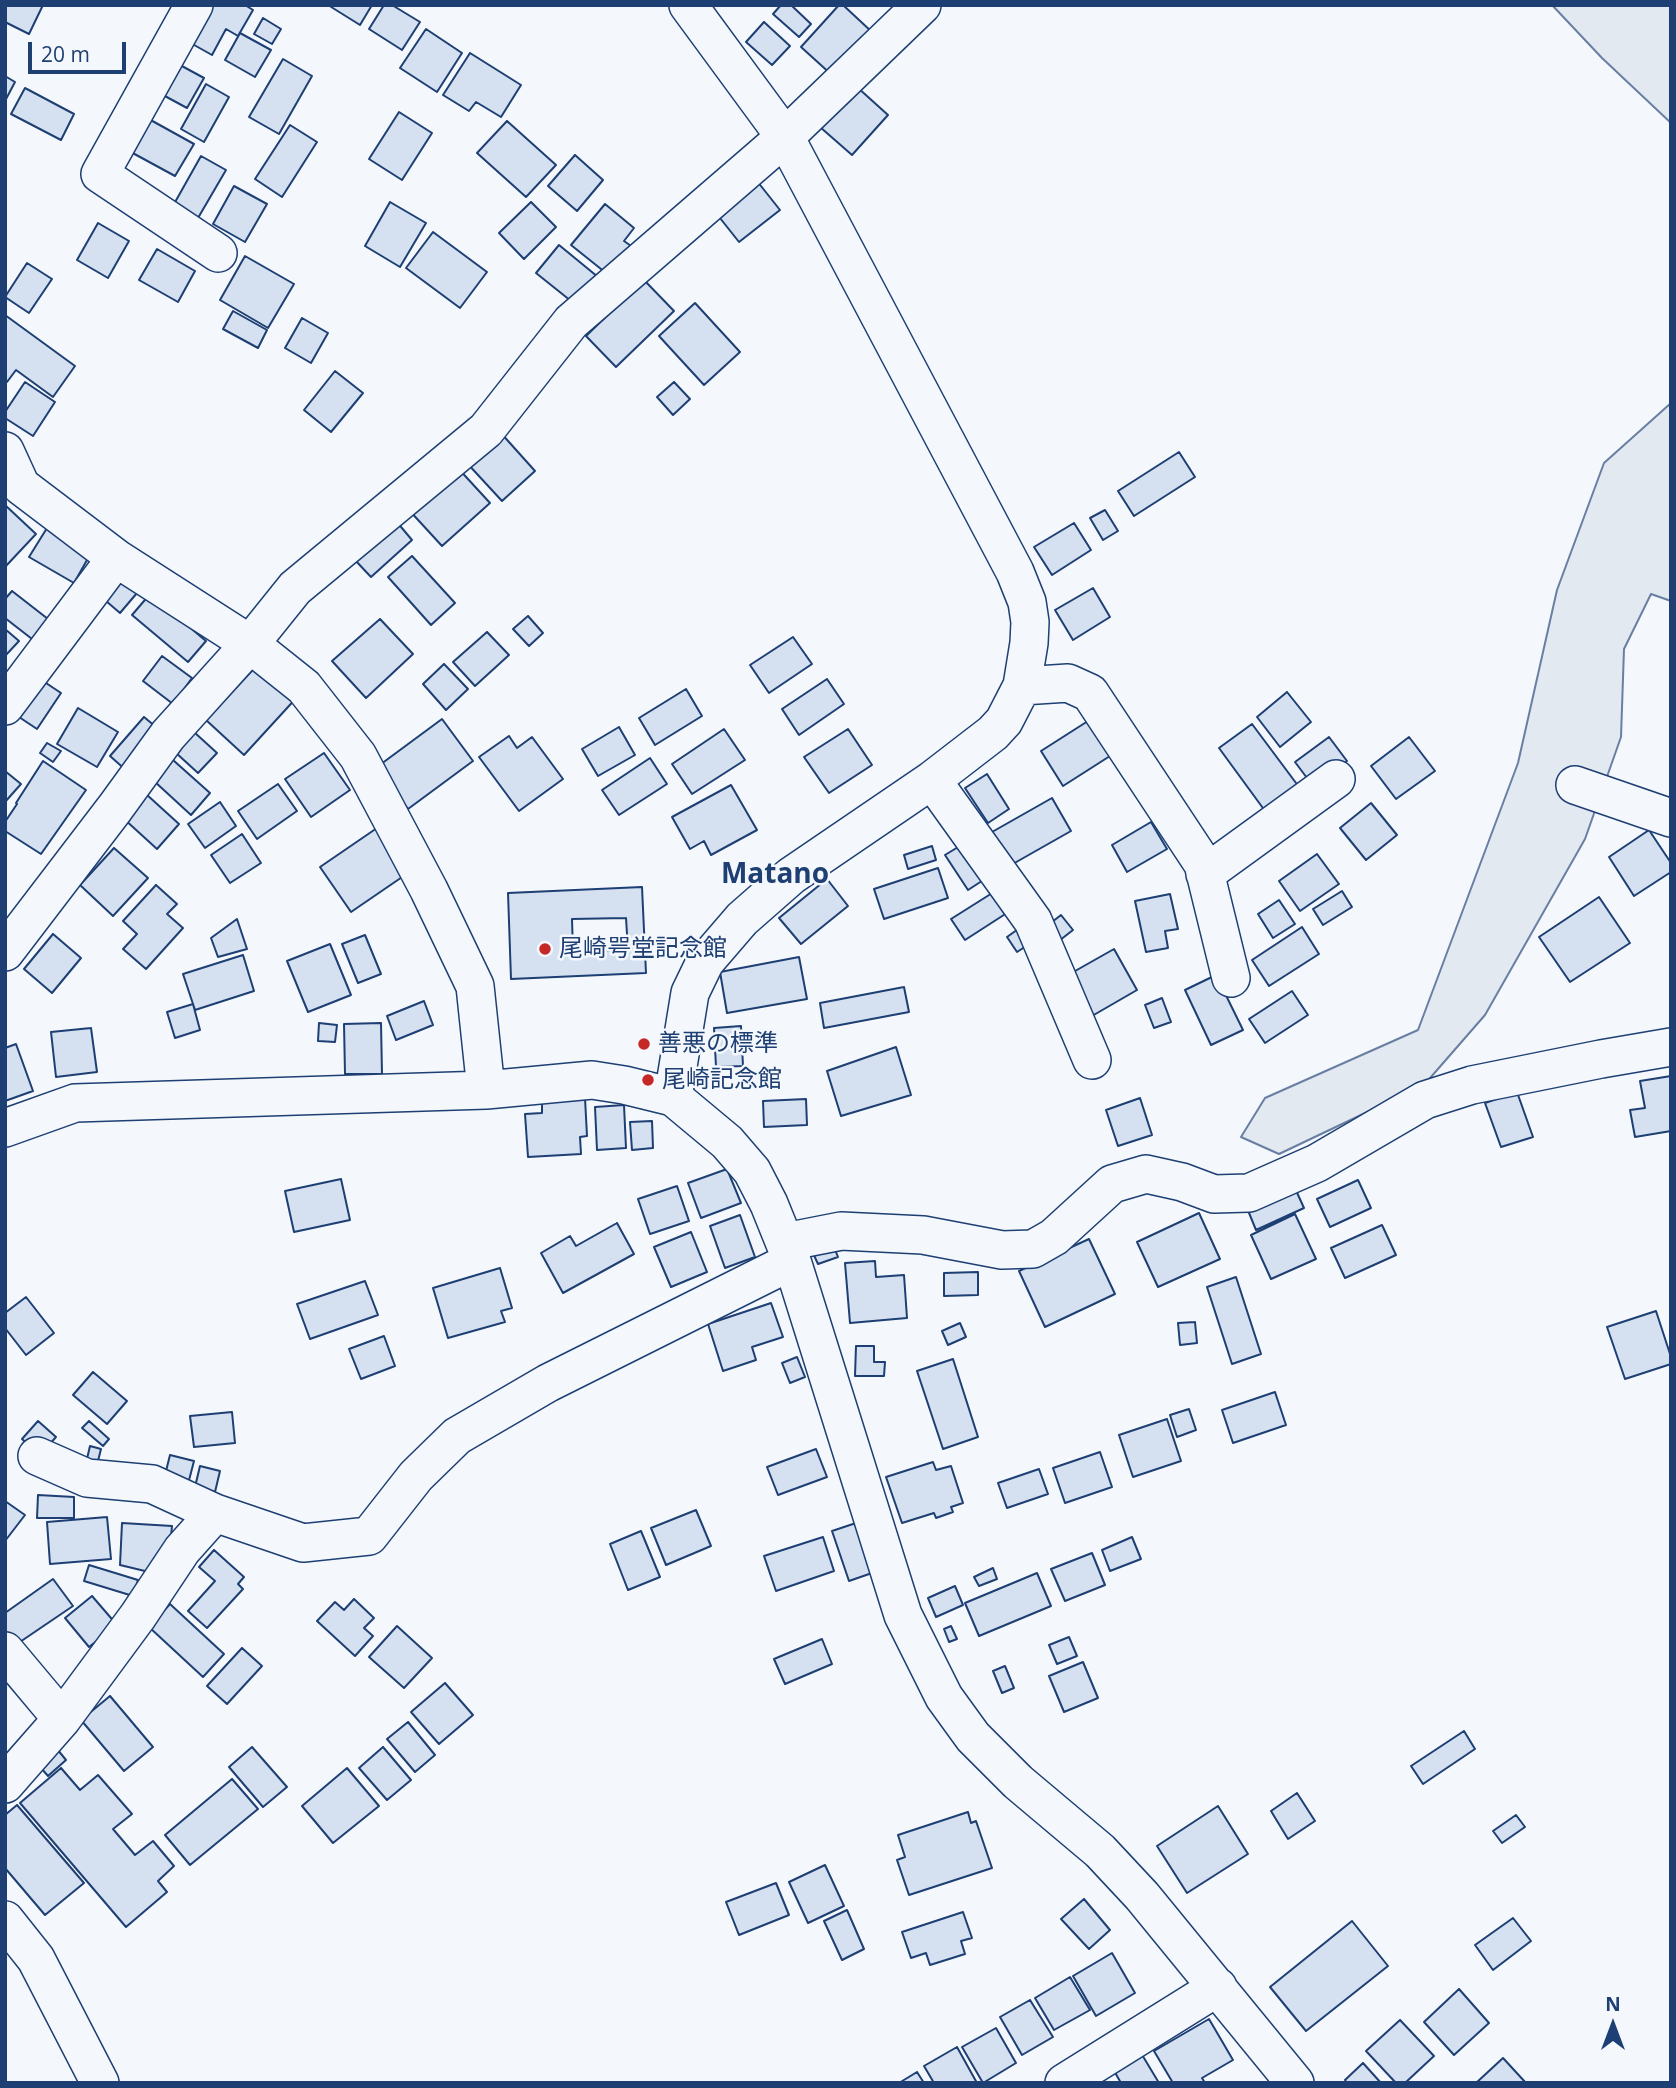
<!DOCTYPE html>
<meta charset="utf-8">
<style>
body{margin:0}
#map{position:relative;width:1676px;height:2088px;overflow:hidden;background:#f4f7fb;font-family:"Open Sans",sans-serif}
canvas{display:block}
.frame{position:absolute;inset:0;border:7px solid #1d3f73;pointer-events:none}
.north{position:absolute;left:1578px;top:1990px;width:70px;height:70px;-webkit-text-stroke:5px #f4f7fb;paint-order:stroke;rotate:0deg;font-size:19px;font-weight:700;line-height:28px;text-align:center;color:#1d3f73}
.north::after{content:'';display:block;margin:auto;width:24px;height:32px;background:#1d3f73;clip-path:polygon(50% 0,100% 100%,50% 72%,0 100%)}
.scale{position:absolute;left:28px;top:42px;width:98px;height:32px;box-sizing:border-box;border:4px solid #1d3f73;border-top:0;padding-left:9px;font-size:21px;line-height:24px;white-space:nowrap;color:#1d3f73;-webkit-text-stroke:5px #f4f7fb;paint-order:stroke}
</style>
<div id="map">
<canvas width="1676" height="2088"></canvas>
<div class="frame"></div>
<div class="north">N</div>
<div class="scale">20 m</div>
</div>
<script>
const ctx = document.querySelector('canvas').getContext('2d');
ctx.lineJoin = 'round';
function fill(path, color) {
  ctx.fillStyle = color;
  ctx.fill(path, 'evenodd');
}
function poly(rows) {
  const path = new Path2D();
  for (const r of rows) {
    path.moveTo(r[0], r[1]);
    for (let i = 2; i < r.length; i += 2) path.lineTo(r[i], r[i + 1]);
  }
  return path;
}
function stroke(path, color, width, dash) {
  ctx.strokeStyle = color;
  ctx.lineWidth = width;
  ctx.lineCap = dash ? 'butt' : 'round';
  ctx.setLineDash(dash || []);
  ctx.stroke(path);
}
function write(font, color, halo, rows, align = 'center') {
  ctx.font = font + ' "Open Sans","Noto Sans JP",sans-serif';
  ctx.lineWidth = 5;
  ctx.setLineDash([]);
  ctx.textBaseline = 'middle';
  ctx.strokeStyle = halo;
  ctx.fillStyle = color;
  for (const [text, x, y, turn = 0] of rows) {
    ctx.save();
    ctx.translate(x, y);
    ctx.rotate((+turn || 0) * Math.PI / 180);
    ctx.textAlign = isNaN(turn) ? turn : align;
    if (halo) ctx.strokeText(text, 0, 0);
    ctx.fillText(text, 0, 0);
    ctx.restore();
  }
}
const green = poly([
 [1552,5,1671,5,1671,123,1602,58,1552,5],
 [1671,403,1671,601,1651,594,1624,649,1621,737,1585,839,1485,1015,1424,1085,1279,1154,1241,1137,1265,1098,1418,1030,1518,763,1557,590,1604,463,1671,403]
]);
const building = poly([
 [5,5,43,5,29,34,5,22,5,5],
 [207,5,245,5,253,10,238,36,226,29,212,55,187,41,207,5],
 [328,5,372,5,360,25,328,5],
 [384,5,392,5,420,22,402,50,369,29,384,5],
 [781,5,791,5,811,24,799,37,773,14,781,5],
 [839,5,843,5,873,33,833,76,801,47,839,5],
 [263,18,281,29,272,44,254,34,263,18],
 [764,22,790,46,772,65,746,42,764,22],
 [426,29,462,53,437,92,400,68,426,29],
 [240,33,271,50,255,77,225,60,240,33],
 [470,53,521,85,501,117,476,102,469,111,443,95,470,53],
 [283,59,312,76,279,134,249,117,283,59],
 [180,65,204,78,187,108,163,95,180,65],
 [5,76,15,82,5,101,5,76],
 [206,84,229,97,204,142,181,129,206,84],
 [857,87,888,115,852,155,820,127,857,87],
 [25,88,74,114,61,140,11,114,25,88],
 [399,112,432,133,402,180,369,159,399,112],
 [147,118,194,144,175,176,129,151,147,118],
 [507,121,556,165,526,197,477,153,507,121],
 [290,125,317,142,282,197,255,179,290,125],
 [575,155,603,180,577,211,548,186,575,155],
 [201,156,226,170,198,218,174,204,201,156],
 [757,181,780,210,739,242,716,213,757,181],
 [234,186,267,204,245,242,213,224,234,186],
 [390,202,426,223,400,267,365,246,390,202],
 [531,202,556,227,524,259,499,233,531,202],
 [605,204,634,228,624,241,634,248,611,277,571,245,605,204],
 [98,223,129,241,108,278,77,260,98,223],
 [433,232,487,272,460,308,406,268,433,232],
 [559,245,598,277,576,305,536,273,559,245],
 [157,249,195,271,178,302,139,280,157,249],
 [245,256,294,284,268,328,220,300,245,256],
 [27,263,52,279,29,313,5,297,27,263],
 [644,280,674,311,616,367,586,336,644,280],
 [695,303,740,352,704,385,659,336,695,303],
 [233,311,267,330,258,348,223,329,233,311],
 [5,315,75,366,53,397,16,370,7,382,5,381,5,315],
 [302,318,328,333,311,363,285,348,302,318],
 [335,371,363,393,331,432,304,410,335,371],
 [25,382,55,402,33,436,5,418,5,412,25,382],
 [674,382,690,399,673,415,657,397,674,382],
 [500,432,535,471,502,501,466,462,500,432],
 [1179,452,1195,477,1134,516,1118,491,1179,452],
 [456,466,490,503,442,546,408,509,456,466],
 [5,505,36,534,5,567,5,505],
 [1105,510,1118,531,1103,540,1090,518,1105,510],
 [396,521,412,540,371,577,354,559,396,521],
 [1074,523,1091,550,1052,575,1034,547,1074,523],
 [47,528,91,553,74,583,29,557,47,528],
 [412,556,455,603,431,625,388,577,412,556],
 [116,576,137,593,120,613,99,595,116,576],
 [1093,588,1110,617,1073,640,1055,610,1093,588],
 [12,591,48,619,32,639,5,618,5,599,12,591],
 [150,594,206,641,188,662,132,615,150,594],
 [528,616,543,633,529,646,513,629,528,616],
 [380,619,413,654,366,698,332,661,380,619],
 [5,629,19,641,5,656,5,629],
 [487,632,509,655,475,686,453,662,487,632],
 [793,637,812,664,769,693,750,665,793,637],
 [162,656,192,678,173,704,143,681,162,656],
 [261,661,299,695,244,755,206,720,261,661],
 [444,664,468,689,446,710,423,684,444,664],
 [37,677,61,693,37,729,13,713,37,677],
 [827,679,844,704,799,735,782,709,827,679],
 [686,689,702,716,655,745,639,718,686,689],
 [1287,692,1311,722,1280,747,1257,717,1287,692],
 [78,708,118,732,97,767,57,744,78,708],
 [144,717,162,732,128,772,110,756,144,717],
 [442,719,473,761,408,809,377,767,442,719],
 [1088,721,1110,756,1063,786,1041,751,1088,721],
 [1252,724,1302,791,1268,815,1219,748,1252,724],
 [619,727,635,755,598,776,582,749,619,727],
 [724,729,745,760,692,794,672,764,724,729],
 [848,729,872,765,829,793,804,757,848,729],
 [194,732,217,753,198,773,175,752,194,732],
 [509,736,517,748,532,737,563,779,519,811,479,757,509,736],
 [1329,737,1347,761,1313,786,1295,762,1329,737],
 [1409,737,1435,771,1396,799,1371,766,1409,737],
 [47,743,61,751,53,762,40,753,47,743],
 [324,753,350,790,311,817,285,779,324,753],
 [650,758,667,784,619,815,602,790,650,758],
 [173,760,210,793,191,815,154,781,173,760],
 [43,761,86,790,41,854,5,831,5,822,17,804,16,803,43,761],
 [5,771,21,784,5,802,5,771],
 [987,774,1009,809,988,823,965,788,987,774],
 [278,784,297,811,257,839,238,811,278,784],
 [731,785,757,830,711,855,704,841,690,849,672,817,731,785],
 [146,794,179,824,157,849,123,818,146,794],
 [1052,798,1071,831,1011,865,992,832,1052,798],
 [220,802,236,826,205,848,188,824,220,802],
 [1371,803,1397,835,1366,860,1340,828,1371,803],
 [1151,822,1167,849,1127,872,1112,845,1151,822],
 [377,828,408,873,351,912,320,867,377,828],
 [1649,830,1671,863,1671,872,1634,896,1609,857,1649,830],
 [242,834,261,863,230,883,211,855,242,834],
 [963,844,985,879,968,890,945,855,963,844],
 [932,846,936,860,908,869,904,855,932,846],
 [114,848,148,878,113,916,80,885,114,848],
 [1317,854,1339,884,1300,911,1279,881,1317,854],
 [938,868,948,898,884,919,874,889,938,868],
 [827,879,848,906,801,944,779,918,827,879],
 [156,885,177,904,167,914,183,928,146,969,123,949,137,934,123,921,156,885],
 [642,887,646,973,511,979,508,893,642,887],
 [626,918,628,950,573,951,572,919,626,918],
 [997,890,1010,911,965,940,951,919,997,890],
 [1342,891,1352,907,1323,925,1313,909,1342,891],
 [1170,894,1178,929,1165,931,1168,948,1146,952,1135,901,1170,894],
 [1599,897,1630,943,1570,982,1539,937,1599,897],
 [1279,900,1295,924,1273,938,1258,914,1279,900],
 [1061,915,1073,930,1055,944,1043,929,1061,915],
 [237,919,247,949,218,957,211,938,237,919],
 [1021,927,1031,943,1017,952,1007,937,1021,927],
 [1302,927,1319,954,1269,986,1252,960,1302,927],
 [53,934,81,958,52,993,24,969,53,934],
 [365,935,381,974,358,983,342,944,365,935],
 [330,944,351,995,308,1012,287,961,330,944],
 [1114,949,1137,990,1092,1016,1068,975,1114,949],
 [243,955,254,991,195,1010,183,974,243,955],
 [799,957,807,999,727,1013,720,972,799,957],
 [1216,975,1243,1030,1211,1045,1185,990,1216,975],
 [904,987,909,1012,824,1028,820,1003,904,987],
 [1292,991,1308,1015,1265,1043,1249,1019,1292,991],
 [1162,998,1171,1022,1154,1028,1145,1005,1162,998],
 [424,1001,433,1025,396,1040,387,1016,424,1001],
 [193,1004,200,1030,175,1038,167,1012,193,1004],
 [319,1023,337,1025,335,1042,318,1041,319,1023],
 [381,1023,382,1074,345,1074,344,1024,381,1023],
 [741,1026,743,1066,716,1067,714,1028,741,1026],
 [91,1028,97,1072,56,1077,51,1032,91,1028],
 [16,1044,33,1091,5,1101,5,1048,16,1044],
 [896,1047,911,1095,841,1116,827,1071,896,1047],
 [1671,1076,1671,1131,1635,1137,1630,1110,1645,1108,1640,1081,1671,1076],
 [1517,1092,1533,1137,1501,1147,1485,1103,1517,1092],
 [585,1098,587,1136,580,1137,581,1154,528,1157,525,1114,542,1113,542,1101,585,1098],
 [1140,1098,1152,1135,1118,1146,1106,1110,1140,1098],
 [806,1099,807,1125,764,1127,763,1101,806,1099],
 [624,1105,626,1148,597,1150,595,1107,624,1105],
 [652,1121,653,1148,632,1150,630,1122,652,1121],
 [727,1169,741,1203,701,1218,688,1183,727,1169],
 [341,1179,350,1220,294,1232,285,1191,341,1179],
 [1358,1180,1371,1208,1330,1227,1317,1199,1358,1180],
 [677,1186,689,1221,650,1234,638,1199,677,1186],
 [1294,1186,1304,1208,1256,1230,1247,1208,1294,1186],
 [1199,1213,1220,1259,1158,1287,1137,1242,1199,1213],
 [1295,1214,1316,1259,1271,1279,1251,1235,1295,1214],
 [740,1215,755,1257,725,1268,710,1226,740,1215],
 [617,1223,634,1254,563,1293,541,1253,570,1236,576,1246,617,1223],
 [1382,1225,1396,1255,1345,1278,1331,1248,1382,1225],
 [691,1232,707,1272,671,1287,654,1247,691,1232],
 [1089,1239,1115,1294,1045,1327,1019,1271,1089,1239],
 [832,1242,838,1257,818,1264,811,1249,832,1242],
 [875,1261,876,1277,904,1275,907,1318,850,1323,845,1263,875,1261],
 [500,1268,512,1308,501,1311,505,1322,448,1338,433,1288,500,1268],
 [978,1272,978,1295,944,1296,944,1273,978,1272],
 [1236,1277,1261,1354,1232,1364,1207,1287,1236,1277],
 [365,1281,378,1315,310,1339,297,1304,365,1281],
 [26,1297,54,1333,26,1355,5,1328,5,1313,26,1297],
 [771,1303,783,1337,752,1347,756,1360,723,1371,708,1324,771,1303],
 [1656,1311,1671,1357,1671,1364,1625,1379,1607,1327,1656,1311],
 [1195,1322,1197,1343,1180,1345,1178,1323,1195,1322],
 [960,1323,966,1337,948,1345,942,1331,960,1323],
 [384,1336,395,1366,361,1379,349,1349,384,1336],
 [856,1346,874,1346,874,1362,885,1362,884,1376,855,1376,856,1346],
 [797,1357,805,1377,790,1383,782,1363,797,1357],
 [953,1359,978,1437,943,1449,917,1371,953,1359],
 [93,1372,127,1401,107,1424,73,1395,93,1372],
 [1275,1392,1286,1425,1233,1443,1222,1410,1275,1392],
 [1189,1409,1196,1430,1177,1437,1170,1415,1189,1409],
 [232,1412,235,1443,194,1447,190,1416,232,1412],
 [1167,1419,1181,1461,1133,1477,1119,1435,1167,1419],
 [38,1421,56,1437,40,1455,22,1439,38,1421],
 [89,1421,109,1439,103,1446,82,1428,89,1421],
 [90,1446,101,1449,97,1465,86,1463,90,1446],
 [816,1449,827,1477,778,1495,767,1467,816,1449],
 [1100,1452,1112,1487,1065,1503,1053,1468,1100,1452],
 [170,1455,194,1461,187,1488,163,1483,170,1455],
 [933,1462,936,1470,951,1466,963,1503,951,1507,953,1512,936,1518,934,1513,902,1523,886,1477,933,1462],
 [200,1466,220,1471,215,1492,195,1487,200,1466],
 [1039,1469,1048,1494,1007,1508,998,1483,1039,1469],
 [38,1495,74,1497,74,1518,37,1518,38,1495],
 [5,1501,25,1515,5,1541,5,1501],
 [696,1510,711,1546,666,1565,651,1528,696,1510],
 [107,1517,111,1559,50,1564,47,1522,107,1517],
 [122,1523,172,1526,170,1548,149,1572,120,1565,122,1523],
 [856,1523,872,1573,849,1581,832,1531,856,1523],
 [641,1531,660,1577,628,1590,610,1544,641,1531],
 [823,1537,834,1571,776,1591,764,1556,823,1537],
 [1132,1537,1141,1559,1110,1571,1102,1550,1132,1537],
 [214,1550,244,1577,238,1584,243,1589,207,1628,188,1611,215,1581,199,1567,214,1550],
 [1092,1553,1105,1585,1065,1601,1051,1569,1092,1553],
 [89,1565,138,1580,133,1596,84,1581,89,1565],
 [993,1568,997,1579,979,1586,974,1577,993,1568],
 [1037,1573,1051,1606,979,1636,965,1603,1037,1573],
 [53,1579,73,1606,14,1646,5,1634,5,1613,53,1579],
 [955,1586,963,1605,936,1617,928,1598,955,1586],
 [92,1596,117,1625,89,1647,65,1618,92,1596],
 [354,1599,374,1618,364,1628,373,1636,355,1656,317,1621,335,1602,344,1610,354,1599],
 [170,1604,224,1654,203,1677,149,1627,170,1604],
 [397,1626,432,1658,404,1688,369,1657,397,1626],
 [951,1626,957,1639,949,1642,944,1629,951,1626],
 [1069,1637,1077,1656,1057,1664,1049,1645,1069,1637],
 [822,1639,832,1664,785,1684,774,1659,822,1639],
 [242,1648,262,1666,227,1704,207,1686,242,1648],
 [1083,1662,1098,1698,1064,1712,1049,1676,1083,1662],
 [1005,1666,1014,1688,1002,1693,993,1671,1005,1666],
 [445,1683,473,1715,439,1744,411,1712,445,1683],
 [110,1696,153,1747,124,1771,81,1720,110,1696],
 [408,1722,435,1755,415,1772,387,1739,408,1722],
 [1464,1731,1475,1749,1423,1784,1411,1766,1464,1731],
 [53,1744,66,1760,48,1776,34,1760,53,1744],
 [252,1747,287,1787,263,1807,229,1767,252,1747],
 [383,1747,411,1780,387,1800,359,1768,383,1747],
 [61,1768,80,1790,98,1775,132,1814,113,1829,135,1855,153,1841,174,1866,158,1881,167,1892,126,1927,20,1803,61,1768],
 [347,1768,379,1806,333,1843,302,1806,347,1768],
 [232,1779,258,1809,190,1865,165,1835,232,1779],
 [1297,1793,1315,1821,1288,1839,1271,1811,1297,1793],
 [17,1805,84,1883,45,1915,5,1868,5,1815,17,1805],
 [1218,1806,1248,1854,1187,1893,1157,1846,1218,1806],
 [968,1812,971,1823,976,1821,992,1868,909,1895,897,1860,905,1857,898,1835,968,1812],
 [1516,1815,1525,1827,1502,1843,1493,1831,1516,1815],
 [825,1865,844,1906,808,1923,789,1882,825,1865],
 [776,1883,789,1915,739,1935,726,1902,776,1883],
 [1084,1899,1110,1930,1089,1949,1061,1919,1084,1899],
 [847,1910,864,1949,842,1960,824,1921,847,1910],
 [963,1912,972,1938,961,1941,965,1954,930,1965,926,1953,911,1958,902,1932,963,1912],
 [1513,1918,1531,1941,1493,1970,1475,1945,1513,1918],
 [1352,1921,1388,1966,1306,2031,1270,1987,1352,1921],
 [1112,1953,1135,1993,1096,2016,1073,1976,1112,1953],
 [1070,1977,1090,2010,1054,2030,1035,1998,1070,1977],
 [1459,1989,1489,2023,1454,2055,1424,2022,1459,1989],
 [1030,2000,1053,2037,1022,2055,1000,2017,1030,2000],
 [1209,2019,1233,2060,1202,2078,1205,2083,1173,2083,1154,2051,1209,2019],
 [1400,2020,1434,2056,1405,2083,1396,2083,1366,2051,1400,2020],
 [996,2028,1016,2063,983,2083,962,2047,996,2028],
 [957,2047,977,2083,934,2083,924,2066,957,2047],
 [1141,2053,1159,2083,1121,2083,1113,2069,1141,2053],
 [1503,2058,1526,2083,1476,2083,1503,2058],
 [1363,2063,1381,2083,1347,2083,1345,2080,1363,2063],
 [917,2072,924,2083,899,2083,917,2072]
]);
const minor = poly([
 [194,5,100,174,218,253],
 [5,451,21,486,116,558],
 [1022,686,1068,683,1090,693,1203,864,1231,978],
 [5,706,116,558,250,644,304,687,358,756,429,890,475,986,486,1090],
 [932,780,1033,921,1092,1060],
 [1575,785,1671,818],
 [1205,874,1336,779],
 [5,952,115,808,168,735,250,644,295,588,486,430,571,322,785,137,922,5],
 [673,1097,690,993,705,962,742,919,791,876,932,780,993,733,1004,721,1022,686,1029,643,1030,622,1027,602,1015,572,785,137,688,5],
 [5,1128,75,1103,486,1090,592,1080,624,1085,673,1097,727,1142,752,1171,769,1204,792,1261,903,1615,944,1697,973,1737,1018,1782,1100,1851,1142,1896,1295,2083],
 [785,1242,841,1231,923,1235,1002,1250,1033,1249,1054,1237,1112,1184,1146,1174,1182,1182,1214,1194,1249,1193,1317,1163,1425,1100,1472,1085,1601,1059,1671,1047],
 [37,1456,87,1478,152,1484,215,1513],
 [5,1651,62,1719],
 [5,1784,62,1719,138,1616,182,1550,215,1513,303,1543,369,1536,416,1476,457,1436,548,1383,792,1261],
 [5,1920,36,1959,100,2083],
 [1064,2083,1218,1987]
]);
const markers = [
 [545,949,7,"#c62828"],
 [644,1044,7,"#c62828"],
 [648,1080,7,"#c62828"]
];
const poiNames = [
 ["尾崎咢堂記念館",559,949],
 ["善悪の標準",658,1044],
 ["尾崎記念館",662,1080]
];
const quarterNames = [
 ["Matano",775,875]
];
fill(green, '#e3e9f0');
stroke(green, '#687fa3', 2);
fill(building, '#d5e0f0');
stroke(building, '#1d3f73', 2);
stroke(minor, '#1d3f73', 40);
stroke(minor, '#f4f7fb', 37);
for (const [x, y, r, color] of markers) {
  const dot = new Path2D();
  dot.arc(x, y, r, 0, 2 * Math.PI);
  ctx.fillStyle = color;
  ctx.fill(dot);
  stroke(dot, '#f4f7fb', 2.5);
}
write('24px', '#1d3f73', '#f4f7fb', poiNames, 'left');
write('bold 28px', '#1d3f73', '#f4f7fb', quarterNames);
</script>
